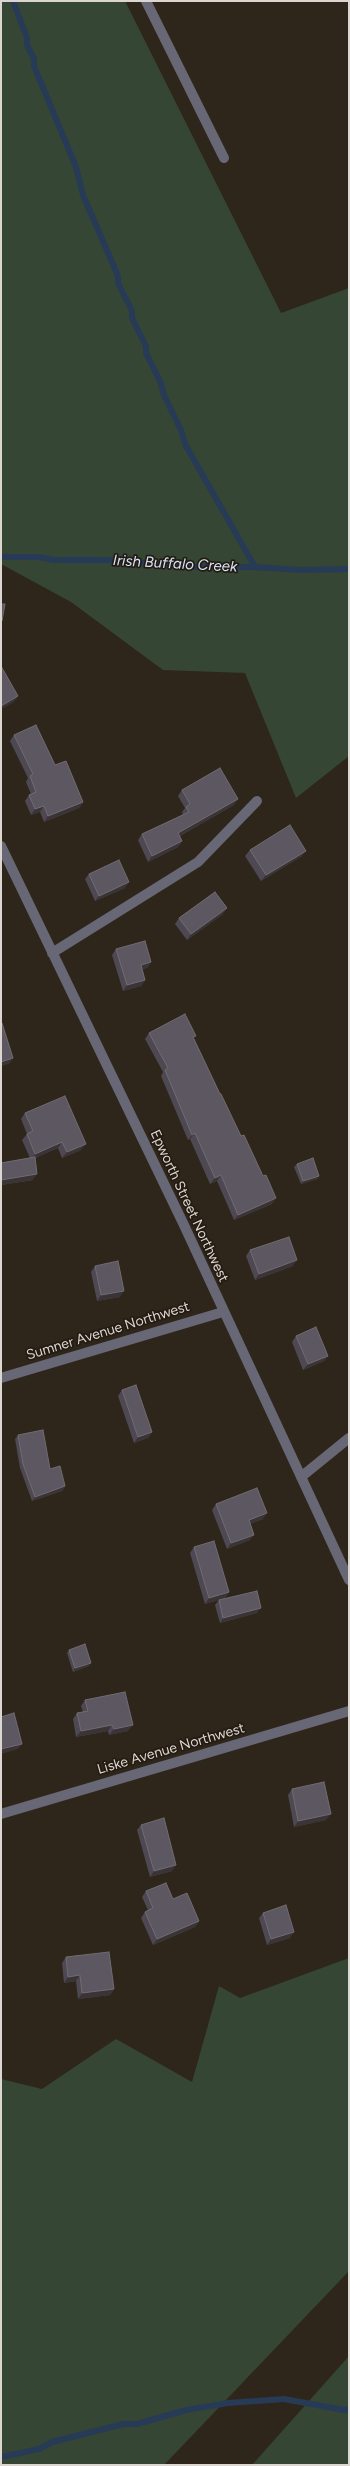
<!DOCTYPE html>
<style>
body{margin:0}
#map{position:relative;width:350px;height:2466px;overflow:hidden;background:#2e261b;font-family:Figtree,sans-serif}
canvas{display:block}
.frame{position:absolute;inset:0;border:2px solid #dcd6d0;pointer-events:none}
</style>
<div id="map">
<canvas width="350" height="2466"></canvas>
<div class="frame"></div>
</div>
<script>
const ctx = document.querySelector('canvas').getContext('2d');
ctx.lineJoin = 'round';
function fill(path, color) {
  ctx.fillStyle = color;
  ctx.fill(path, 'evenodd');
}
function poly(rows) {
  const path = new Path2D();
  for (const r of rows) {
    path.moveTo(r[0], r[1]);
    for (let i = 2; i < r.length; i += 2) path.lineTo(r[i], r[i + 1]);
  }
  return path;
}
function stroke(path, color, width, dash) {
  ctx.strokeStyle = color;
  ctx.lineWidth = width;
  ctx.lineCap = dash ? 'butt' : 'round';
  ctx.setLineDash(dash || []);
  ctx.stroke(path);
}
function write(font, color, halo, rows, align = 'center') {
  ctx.font = font + ' Figtree,sans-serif';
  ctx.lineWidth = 3.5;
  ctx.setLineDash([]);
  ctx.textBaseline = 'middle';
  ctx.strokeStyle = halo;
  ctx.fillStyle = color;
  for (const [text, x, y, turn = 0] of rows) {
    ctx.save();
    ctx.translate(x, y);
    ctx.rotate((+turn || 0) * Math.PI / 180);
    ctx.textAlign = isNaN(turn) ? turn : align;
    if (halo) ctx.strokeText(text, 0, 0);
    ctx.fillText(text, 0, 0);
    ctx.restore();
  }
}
const green = poly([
 [1,1,125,1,281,313,349,288,349,756,296,798,245,673,163,670,71,602,1,564],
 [349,1958,349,2271,164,2465,1,2465,1,2079,42,2089,116,2039,192,2082,219,1986,240,1998],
 [349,2356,349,2465,252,2465]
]);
const stream = poly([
 [13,1,27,38,27,45,34,59,34,66,76,167,83,195,118,276,118,283,132,311,132,318,146,346,146,353,160,381,164,395,181,430,185,444,255,567],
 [1,557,38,557,54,560,108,560,192,567,255,567,301,570,349,569],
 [1,2457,39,2449,52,2442,123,2424,137,2424,186,2410,228,2403,284,2399,344,2410,349,2409]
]);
const minor = poly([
 [146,1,224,158],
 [1,846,183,1223,349,1580],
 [52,953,198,862,257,801],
 [1,1378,223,1312],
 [301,1477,349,1438],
 [1,1814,349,1711]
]);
const wall = poly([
 [14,735,55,765,83,802,79,808,44,822,40,812,31,815,25,801,29,795,31,794,26,782,28,778,10,741],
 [182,790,234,805,180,836,182,841,178,847,148,862,138,840,142,834,183,815,182,812,185,808,178,796],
 [250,850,302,856,261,881,245,856],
 [89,874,125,888,95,901,85,879],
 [223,914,187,940,175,924,179,918],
 [116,949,151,962,147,968,142,969,145,980,141,986,123,991,112,955],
 [149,1033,194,1039,272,1204,234,1220,217,1181,210,1184,190,1139,188,1140,161,1076,163,1072,145,1039],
 [25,1113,81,1150,62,1158,58,1148,35,1158,33,1180,1,1185,1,1163,30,1158,22,1140,27,1134,21,1119],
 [297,1164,319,1176,317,1179,301,1184,294,1167],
 [250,1250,293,1266,255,1280,246,1256],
 [95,1266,120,1297,97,1301,91,1272],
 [296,1336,328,1356,324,1361,303,1370,292,1342],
 [122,1390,152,1432,148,1438,134,1443,118,1396],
 [18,1435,50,1469,65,1486,62,1491,32,1501,20,1468,15,1439],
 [216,1504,263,1519,250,1524,250,1540,227,1549,212,1510],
 [194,1547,229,1592,225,1598,205,1604,190,1553],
 [219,1600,257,1613,220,1623,215,1605],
 [69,1650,89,1666,73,1672,67,1653],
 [85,1700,128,1731,109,1735,108,1731,76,1737,73,1719,77,1713,83,1712,81,1706],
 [292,1789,326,1820,294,1827,288,1795],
 [141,1825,172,1871,150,1877,137,1830],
 [146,1891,173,1899,199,1921,195,1927,153,1945,141,1918,145,1912,148,1910,142,1897],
 [263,1913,290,1938,267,1945,259,1918],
 [66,1957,114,1989,110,1995,78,1999,76,1981,64,1983,62,1963]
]);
const shadedWall = poly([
 [18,696,14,702,1,709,1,706],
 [238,799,234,805,174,839,178,833],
 [83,802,79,808,44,822,48,816],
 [44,806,40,812,31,815,35,809],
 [182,841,178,847,148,862,152,856],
 [306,851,302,856,261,881,266,875],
 [129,882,125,888,95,901,99,896],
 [227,908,223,914,187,940,191,934],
 [151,962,147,968,137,971,141,965],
 [145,980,141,986,123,991,127,985],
 [13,1058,9,1064,1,1066,1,1062],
 [195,1133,190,1139,188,1140,192,1135],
 [62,1142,58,1148,31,1160,35,1154],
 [86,1144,81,1150,62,1158,67,1152],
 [37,1174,33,1180,1,1185,1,1180],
 [221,1175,217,1181,210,1184,215,1178],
 [319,1176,317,1179,301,1184,303,1181],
 [276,1198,272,1204,234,1220,238,1215],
 [297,1260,293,1266,255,1280,259,1274],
 [124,1291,120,1297,97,1301,101,1295],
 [328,1356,324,1361,303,1370,308,1364],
 [152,1432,148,1438,134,1443,138,1437],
 [65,1486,62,1491,32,1501,35,1497],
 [267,1513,263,1519,245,1526,249,1520],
 [254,1535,250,1540,227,1549,231,1543],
 [229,1592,225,1598,205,1604,209,1598],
 [261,1608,257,1613,220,1623,223,1618],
 [91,1663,89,1666,73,1672,75,1668],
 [112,1725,108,1731,76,1737,81,1731],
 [133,1725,128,1731,109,1735,114,1729],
 [22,1744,18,1749,1,1754,1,1749],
 [331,1814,326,1820,294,1827,298,1821],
 [176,1865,172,1871,150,1877,154,1871],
 [199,1921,195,1927,153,1945,157,1939],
 [294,1932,290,1938,267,1945,271,1939],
 [80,1975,76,1981,64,1983,68,1977],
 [114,1989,110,1995,78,1999,82,1993]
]);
const building = poly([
 [1,604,5,604,2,621,1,621,1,604],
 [1,666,18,696,1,706,1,666],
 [36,725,55,765,66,761,83,802,48,816,44,806,35,809,29,795,36,792,30,776,33,774,14,735,36,725],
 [220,768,238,799,178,833,182,841,152,856,142,834,189,812,186,807,190,804,182,790,220,768],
 [290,825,306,851,266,875,250,850,290,825],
 [119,860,129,882,99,896,89,874,119,860],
 [215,892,227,908,191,934,179,918,215,892],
 [145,941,151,962,141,965,145,980,127,985,116,949,145,941],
 [185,1014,196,1036,193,1037,220,1094,221,1094,241,1136,244,1135,263,1176,266,1175,276,1198,238,1215,221,1175,215,1178,195,1133,192,1135,165,1070,168,1068,149,1033,185,1014],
 [1,1023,2,1023,13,1058,1,1062,1,1023],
 [65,1096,86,1144,67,1152,62,1142,35,1154,27,1134,33,1131,25,1113,65,1096],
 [35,1157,37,1174,1,1180,1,1163,35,1157],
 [313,1158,319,1176,303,1181,297,1164,313,1158],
 [289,1237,297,1260,259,1274,250,1250,289,1237],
 [118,1261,124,1291,101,1295,95,1266,118,1261],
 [316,1327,328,1356,308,1364,296,1336,316,1327],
 [136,1385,152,1432,138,1437,122,1390,136,1385],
 [43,1430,50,1469,60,1466,65,1486,35,1497,23,1464,18,1435,43,1430],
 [257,1488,267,1513,249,1520,254,1535,231,1543,216,1504,257,1488],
 [214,1541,229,1592,209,1598,194,1547,214,1541],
 [257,1591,261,1608,223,1618,219,1600,257,1591],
 [85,1644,91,1663,75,1668,69,1650,85,1644],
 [125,1692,133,1725,114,1729,112,1725,81,1731,77,1713,88,1711,85,1700,125,1692],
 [14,1713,22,1744,1,1749,1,1717,14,1713],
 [324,1782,331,1814,298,1821,292,1789,324,1782],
 [164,1818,176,1865,154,1871,141,1825,164,1818],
 [166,1883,173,1899,187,1893,199,1921,157,1939,145,1912,153,1908,146,1891,166,1883],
 [286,1905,294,1932,271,1939,263,1913,286,1905],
 [109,1952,114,1989,82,1993,80,1975,68,1977,66,1957,109,1952]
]);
const streetNames = [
 ["Epworth Street Northwest",189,1206,65],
 ["Sumner Avenue Northwest",108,1331,-17],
 ["Liske Avenue Northwest",171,1749,-16]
];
const waterNames = [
 ["Irish Buffalo Creek",175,564,3]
];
fill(green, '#354634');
stroke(stream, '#283b56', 6);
stroke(minor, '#676776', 10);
fill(wall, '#4e4853');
fill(shadedWall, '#3b3437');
fill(building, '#5d5761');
stroke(building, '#716b72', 1);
write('14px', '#dcd6d0', '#241c12', streetNames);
write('italic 15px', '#d4e3f9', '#241c12', waterNames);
</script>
